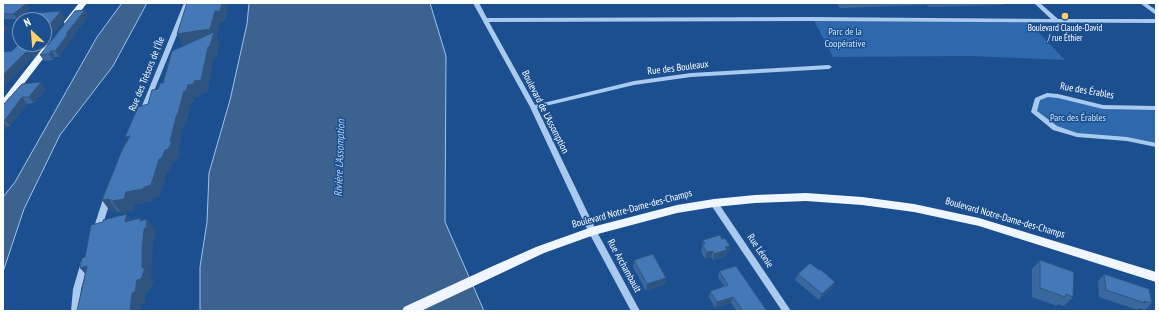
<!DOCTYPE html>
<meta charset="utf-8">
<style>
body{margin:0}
#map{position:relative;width:1159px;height:314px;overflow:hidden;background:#1b4f8f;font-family:"PT Sans Narrow",sans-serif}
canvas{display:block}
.frame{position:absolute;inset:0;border:4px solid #fff;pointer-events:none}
.north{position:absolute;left:12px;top:12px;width:40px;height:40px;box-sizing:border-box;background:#1b4f8f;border:1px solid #7695bc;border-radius:50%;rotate:334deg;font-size:11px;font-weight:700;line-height:16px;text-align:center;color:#fff}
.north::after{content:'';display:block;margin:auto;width:14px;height:18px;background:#ffd166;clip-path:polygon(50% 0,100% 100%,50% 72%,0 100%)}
</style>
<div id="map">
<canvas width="1159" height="314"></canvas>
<div class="frame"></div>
<div class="north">N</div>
</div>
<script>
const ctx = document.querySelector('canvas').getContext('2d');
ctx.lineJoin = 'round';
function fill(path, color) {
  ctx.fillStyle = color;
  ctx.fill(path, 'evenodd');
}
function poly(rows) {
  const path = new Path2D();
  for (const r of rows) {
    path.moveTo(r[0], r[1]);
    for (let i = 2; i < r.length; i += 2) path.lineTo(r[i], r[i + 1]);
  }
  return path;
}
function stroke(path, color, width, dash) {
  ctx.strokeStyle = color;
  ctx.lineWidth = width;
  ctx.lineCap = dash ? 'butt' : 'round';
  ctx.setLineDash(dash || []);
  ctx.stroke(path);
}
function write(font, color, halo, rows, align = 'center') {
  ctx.font = font + ' "PT Sans Narrow",sans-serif';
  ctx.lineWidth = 3;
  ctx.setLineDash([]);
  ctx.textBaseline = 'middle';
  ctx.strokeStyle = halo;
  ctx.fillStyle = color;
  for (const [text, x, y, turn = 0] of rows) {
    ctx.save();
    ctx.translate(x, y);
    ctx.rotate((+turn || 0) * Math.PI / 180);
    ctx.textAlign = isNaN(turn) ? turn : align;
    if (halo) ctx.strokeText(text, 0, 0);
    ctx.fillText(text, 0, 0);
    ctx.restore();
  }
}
const green = poly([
 [813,19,1027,20,1065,60,969,56,833,57],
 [1047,95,1103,107,1156,108,1156,145,1077,135,1055,128,1034,112,1037,99]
]);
const water = poly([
 [122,3,147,3,113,66,60,135,24,209,3,272,3,197,15,182,97,37,122,3],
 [249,3,430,3,446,56,445,222,484,311,200,311,200,267,207,222,209,173,230,100,247,24,249,3]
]);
const minor = poly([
 [184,3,190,3,145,113,142,115,140,114,139,113,184,3],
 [473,3,479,3,487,18,813,17,1051,19,1034,3,1040,3,1058,19,1156,19,1156,23,813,21,489,22,535,105,634,81,691,73,829,65,832,67,829,69,691,77,634,85,537,108,596,230,640,311,631,311,588,231,530,107,473,3],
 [1140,3,1146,3,1156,10,1156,15,1140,3],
 [1047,93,1058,94,1103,105,1156,106,1156,110,1103,109,1058,98,1048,97,1040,100,1037,111,1057,126,1077,133,1127,137,1156,143,1156,147,1127,141,1077,137,1053,130,1031,112,1035,98,1047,93],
 [108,193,111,194,112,196,101,230,100,232,97,233,94,232,93,230,104,196,105,194,108,193],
 [714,200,717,201,791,311,782,311,711,205,710,203,711,201,714,200],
 [85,259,88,260,89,262,81,289,79,311,71,311,73,289,81,262,82,260,85,259]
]);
const major = poly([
 [79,3,87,3,71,24,65,24,64,22,79,3],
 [45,45,48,45,52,47,6,107,3,108,3,99,45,45],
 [806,193,862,197,914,204,979,218,1156,272,1156,282,979,226,914,212,862,205,806,201,755,203,714,207,677,213,594,235,544,253,421,311,402,311,404,307,493,266,536,247,592,227,677,205,714,199,755,195,806,193]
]);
const wall = poly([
 [3,3,37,3,36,4,29,4,29,9,17,19,3,19],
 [187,3,226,3,228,8,225,21,220,22,216,37,219,43,216,58,214,58,207,92,201,93,200,96,194,97,193,102,191,103,185,125,183,125,178,151,180,154,176,161,172,162,170,170,167,171,159,197,152,199,151,201,135,204,133,211,121,213,120,212,118,212,117,211,111,212,102,200,148,104,163,83,185,45,182,45],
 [836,3,1004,3,1003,5,928,7,927,5,840,8],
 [88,16,71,39,71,40,59,57,55,57,53,60,44,61,40,55],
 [22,84,46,89,34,103,27,104,10,126,7,127,3,133,3,105],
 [722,239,730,246,729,252,726,253,725,257,713,260,711,257,705,259,701,252,703,240],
 [634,260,666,278,665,284,646,291,633,267],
 [1040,260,1073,297,1064,306,1058,304,1057,306,1032,297,1032,269],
 [719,271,767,311,737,311,731,303,715,308,709,297,710,291,724,286,718,277],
 [798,274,835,282,832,288,819,300,795,280],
 [1104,274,1152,303,1145,310,1139,308,1138,310,1099,297,1098,281]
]);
const shadedWall = poly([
 [26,3,28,3,29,4,29,9,17,19,13,14],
 [221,3,226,3,228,8,225,21,220,22,216,37,219,43,216,58,214,58,207,92,201,93,200,96,194,97,193,102,191,103,185,125,183,125,178,151,180,154,176,161,172,162,170,170,167,171,159,197,152,199,151,201,135,204,133,211,121,213,112,201,126,192,144,187,170,141,177,114,184,91,188,85,194,81,208,47,212,41,182,45,177,34,215,11],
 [85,10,88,16,71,39,71,40,59,57,55,51,66,34],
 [61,11,66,18,33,59,28,52,34,44,44,44,44,32],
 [3,23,8,29,3,35],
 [27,51,32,58,3,88,3,75],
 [51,51,55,57,53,60,49,54],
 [41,82,46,89,34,103,29,97],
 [22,97,27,104,10,126,5,120],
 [3,122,7,127,3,133],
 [130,136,133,148,125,137],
 [109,199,109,200,117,211,111,212,102,200],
 [127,214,136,226,125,222],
 [140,218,146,226,147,219,156,231,155,240,153,241,152,262,151,276,154,280,151,290,146,292,145,303,142,304,141,311,130,311,132,293,142,268],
 [730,246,729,252,726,253,725,257,713,260,714,254,725,247],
 [713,251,711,257,705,259,707,252],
 [87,266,90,279,80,268],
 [666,278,665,284,646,291,647,284],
 [835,282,832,288,819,300,822,294],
 [733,297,731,303,715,308,717,302]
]);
const building = poly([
 [3,3,26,3,26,4,13,14,3,14,3,3],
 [187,3,222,3,220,11,215,11,210,29,177,34,187,3],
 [85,10,66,34,68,34,55,51,51,51,49,54,40,55,75,11,85,10],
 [61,11,44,32,44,20,31,20,36,13,61,11],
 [214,32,210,46,208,47,201,80,194,81,194,84,188,85,186,91,184,91,178,113,177,114,170,141,172,142,168,149,165,150,162,158,159,159,151,185,144,187,143,189,126,192,124,199,112,201,112,200,109,200,109,199,102,200,122,150,130,136,125,137,138,107,148,104,152,90,158,89,160,83,163,83,172,51,214,32],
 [20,43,20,44,34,44,28,52,27,51,3,75,3,63,4,62,3,61,3,52,12,51,20,43],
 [41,82,29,97,22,97,5,120,3,120,3,105,22,84,41,82],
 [127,214,125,222,140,218,140,221,147,219,146,228,144,229,142,251,142,268,145,268,141,279,137,280,135,292,132,293,130,311,77,311,87,266,80,268,82,258,85,257,91,225,103,222,103,220,127,214],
 [720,235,722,239,725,238,730,246,725,247,727,250,714,254,713,251,707,252,702,245,705,244,703,240,720,235],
 [653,254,666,278,647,284,634,260,653,254],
 [1040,260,1074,272,1073,297,1066,294,1065,297,1040,288,1040,260],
 [810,263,819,270,821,270,835,282,822,294,798,274,810,263],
 [736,266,767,311,743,311,733,297,717,302,710,291,728,285,719,271,736,266],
 [1104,274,1149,289,1152,303,1144,301,1145,303,1106,290,1104,274]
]);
const markers = [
 [1065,16,4,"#ffd166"]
];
const farPoinames = [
 ["Boulevard Claude-David",1065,28],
 ["/ rue Éthier",1065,38]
];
const parkNames = [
 ["Parc de la",845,32],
 ["Coopérative",845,44],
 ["Parc des Érables",1078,118]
];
const streetNames = [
 ["Rue des Bouleaux",678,68,-7],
 ["Rue des Trésors de l'Île",147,74,-68],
 ["Rue des Érables",1087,91,10],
 ["Boulevard de L'Assomption",545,112,63],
 ["Boulevard Notre-Dame-des-Champs",632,209,-15],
 ["Boulevard Notre-Dame-des-Champs",1005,218,16],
 ["Rue Léonie",760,251,56],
 ["Rue Archambault",624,266,61]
];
const waterNames = [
 ["Rivière L'Assomption",340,158,-88]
];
fill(green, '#2e69ad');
fill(water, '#3c6290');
stroke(water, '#9cc4f0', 1);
fill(minor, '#a9c9ee');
fill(major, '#f0f6ff');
fill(wall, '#3a679d');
fill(shadedWall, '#305480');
fill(building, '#4478b7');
stroke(building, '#305480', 1);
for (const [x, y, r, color] of markers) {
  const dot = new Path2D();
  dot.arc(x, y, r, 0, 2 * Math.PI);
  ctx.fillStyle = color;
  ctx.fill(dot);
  stroke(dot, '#1b4f8f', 1.5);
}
write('9px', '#fff', '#1b4f8f', farPoinames);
write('10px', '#cfe3fa', '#1b4f8f', parkNames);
write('10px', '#fff', '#1b4f8f', streetNames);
write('italic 11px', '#b5d3f5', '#1b4f8f', waterNames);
</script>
